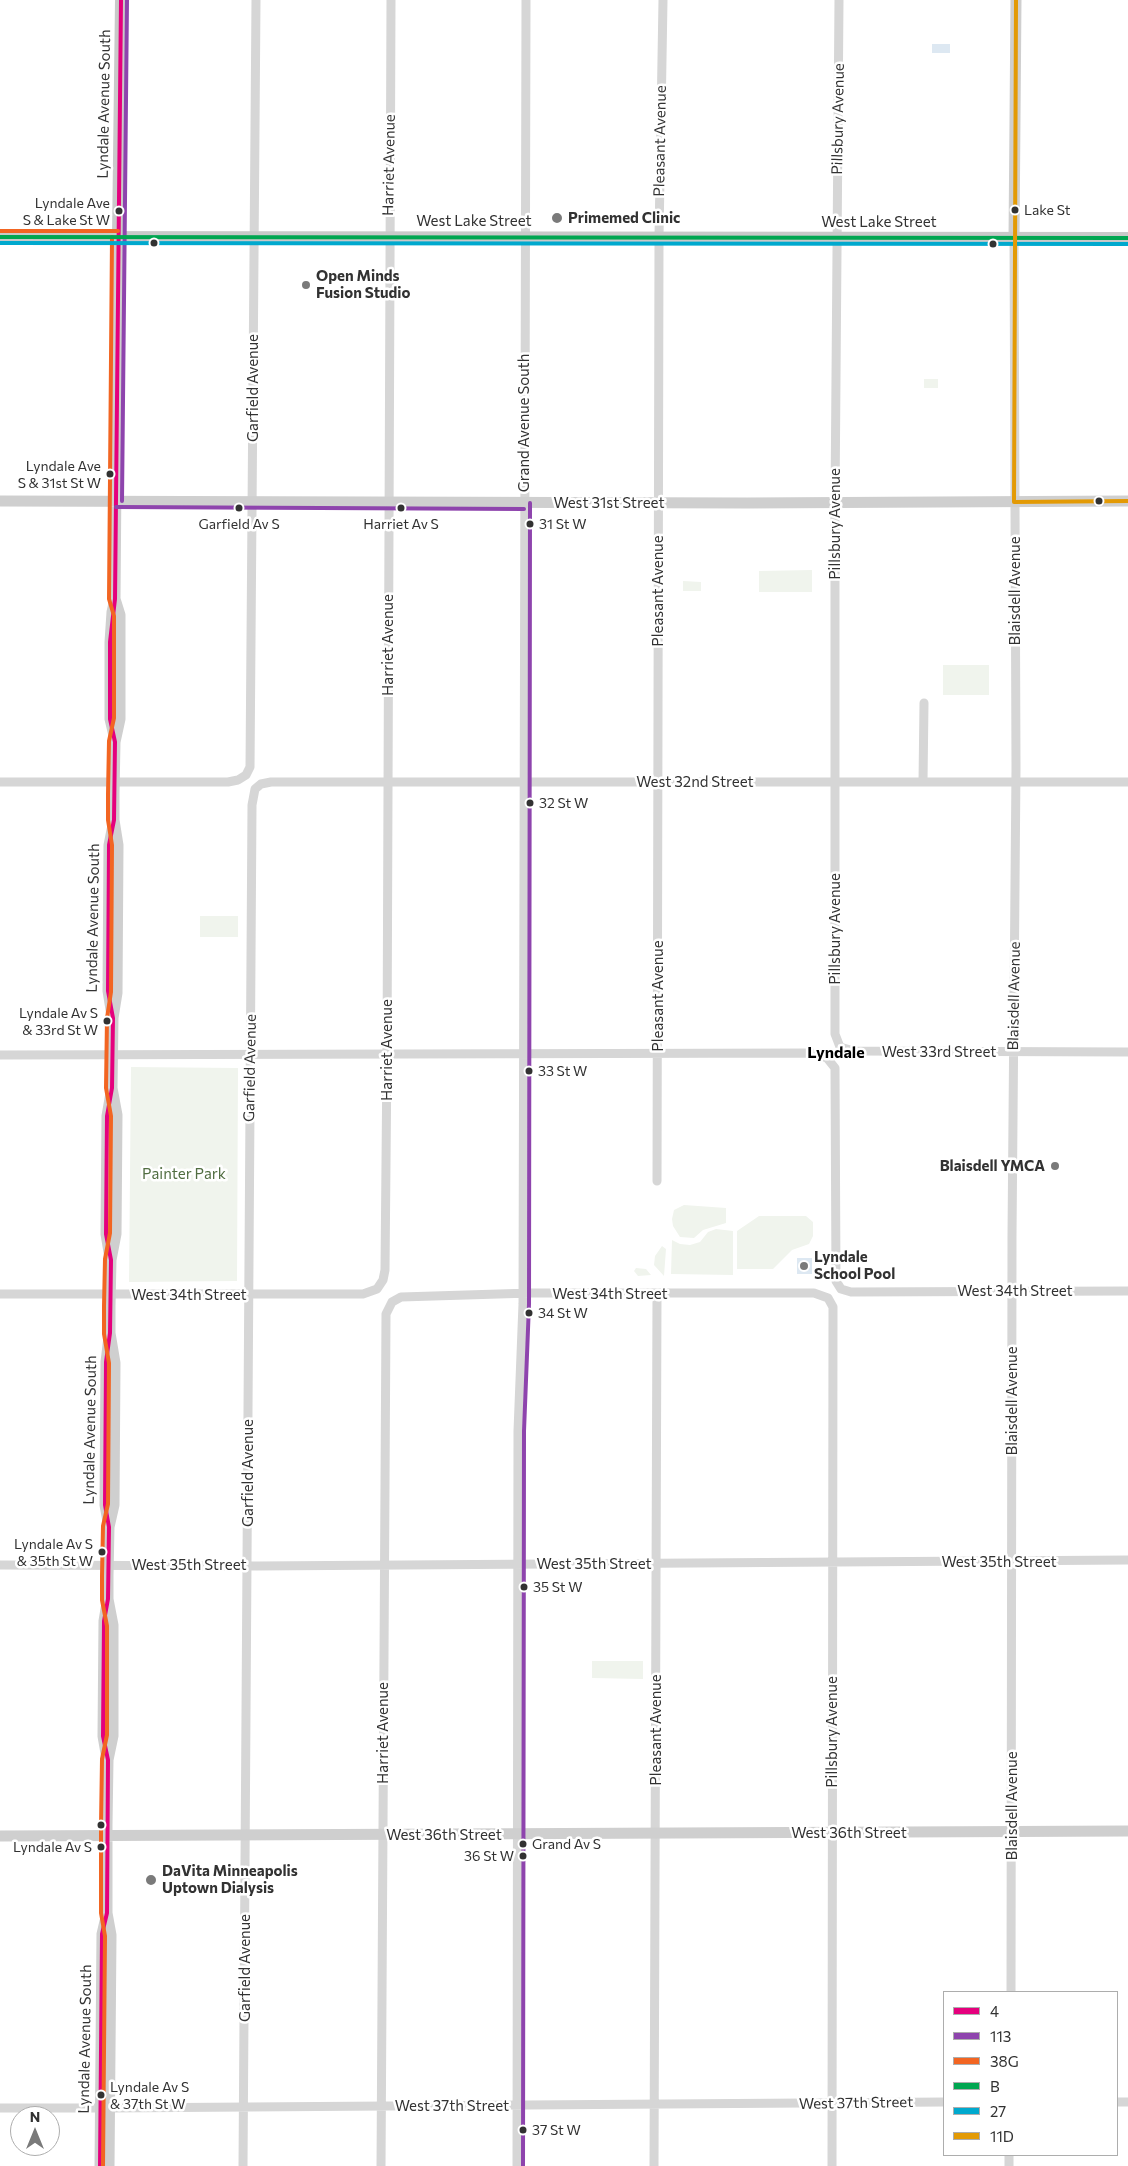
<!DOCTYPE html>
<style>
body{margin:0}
#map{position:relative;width:1128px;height:2166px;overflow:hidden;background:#fff;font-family:Commissioner,sans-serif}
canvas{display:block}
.legend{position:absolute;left:943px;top:1991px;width:175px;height:165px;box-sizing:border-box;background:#fff;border:1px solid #adadad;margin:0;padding:6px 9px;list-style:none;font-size:15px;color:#323232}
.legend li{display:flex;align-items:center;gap:10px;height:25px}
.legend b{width:25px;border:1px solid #adadad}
.north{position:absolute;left:10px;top:2106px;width:50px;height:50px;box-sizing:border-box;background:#fff;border:1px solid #adadad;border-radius:50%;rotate:0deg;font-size:14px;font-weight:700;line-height:20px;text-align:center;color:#323232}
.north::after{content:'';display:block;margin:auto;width:18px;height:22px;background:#7a7a7a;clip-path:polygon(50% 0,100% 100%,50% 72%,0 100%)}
</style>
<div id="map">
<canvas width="1128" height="2166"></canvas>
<ul class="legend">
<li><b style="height:6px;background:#e5007d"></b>4</li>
<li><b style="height:6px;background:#8e44ad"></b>113</li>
<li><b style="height:6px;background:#f26522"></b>38G</li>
<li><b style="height:6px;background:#00a651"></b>B</li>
<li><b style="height:6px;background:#00a9ce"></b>27</li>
<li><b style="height:6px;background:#e39a05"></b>11D</li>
</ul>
<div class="north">N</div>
</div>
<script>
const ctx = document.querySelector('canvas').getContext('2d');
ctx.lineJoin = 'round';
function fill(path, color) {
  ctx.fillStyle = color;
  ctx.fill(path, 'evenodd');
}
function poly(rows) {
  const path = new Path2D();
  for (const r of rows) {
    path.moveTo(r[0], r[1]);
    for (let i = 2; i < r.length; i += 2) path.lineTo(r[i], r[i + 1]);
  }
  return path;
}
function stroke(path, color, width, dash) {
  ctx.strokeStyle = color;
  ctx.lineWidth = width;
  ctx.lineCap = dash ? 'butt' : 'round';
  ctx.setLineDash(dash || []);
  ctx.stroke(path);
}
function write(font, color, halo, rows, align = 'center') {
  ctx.font = font + ' Commissioner,sans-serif';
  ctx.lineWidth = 5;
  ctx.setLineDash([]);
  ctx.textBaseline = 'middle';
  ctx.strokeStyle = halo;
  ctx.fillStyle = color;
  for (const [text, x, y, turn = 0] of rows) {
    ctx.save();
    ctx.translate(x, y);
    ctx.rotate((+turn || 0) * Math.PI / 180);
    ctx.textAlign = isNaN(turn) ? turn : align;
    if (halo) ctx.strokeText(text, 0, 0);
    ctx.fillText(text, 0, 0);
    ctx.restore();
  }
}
const green = poly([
 [924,379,938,379,938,388,924,388],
 [812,570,812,592,759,592,759,571],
 [683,581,701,582,701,591,683,591],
 [943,665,989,665,989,695,943,695],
 [200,916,238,916,238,937,200,937],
 [131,1067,238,1068,237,1281,129,1282],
 [684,1205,726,1208,726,1223,703,1230,694,1238,680,1237,673,1226,672,1219,674,1210],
 [759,1216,806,1216,813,1222,813,1236,809,1244,792,1250,773,1269,737,1269,737,1231],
 [716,1229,733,1231,733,1275,671,1274,672,1240,680,1244,690,1245,700,1242,708,1232],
 [662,1246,666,1249,664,1276,654,1265,655,1256],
 [636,1268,646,1269,651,1275,638,1276,634,1271],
 [592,1661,643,1661,643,1679,592,1678]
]);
const water = poly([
 [932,44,950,44,950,53,932,53],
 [797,1258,812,1258,812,1274,797,1274]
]);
const street = poly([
 [839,0,835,503,835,1034,840,1047,854,1051,1128,1052],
 [0,782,228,782,238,780,246,775,250,767,256,0],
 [923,782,924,703],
 [0,1055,812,1053,827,1058,835,1068,836,1281,841,1289,851,1292,1128,1291],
 [657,1181,659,237,663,0],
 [0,1294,363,1294,377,1289,383,1280,385,1270,387,1055,391,0],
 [0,1565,257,1566,1128,1560],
 [1011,1992,1012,1236,1016,768,1014,238],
 [1117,2102,1128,2102],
 [0,2108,100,2108],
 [109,2108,944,2102],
 [243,2166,252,805,255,789,261,784,271,782,1128,782],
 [381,2166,386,1314,392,1302,401,1297,531,1293,814,1293,828,1298,833,1307,832,2166],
 [517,2166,518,1431,523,1304,526,0],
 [654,2166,657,1294],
 [1009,2166,1009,2155]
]);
const secondary = poly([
 [1014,238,1016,0],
 [0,501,747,503,1128,501],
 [115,740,110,719,110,642,112,612,115,599,118,237],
 [112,1016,108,991,109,845,113,825],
 [110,1258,106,1234,107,1116,111,1093],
 [109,1337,106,1362,105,1505,109,1527],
 [107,1759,103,1736,104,1621,107,1603],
 [0,1836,1128,1831],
 [100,2166,102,1934,107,1913],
 [109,2166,111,1935,107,1913,107,1825,108,1760,113,1736,113,1625,108,1599,108,1576,109,1527,114,1505,115,1363,110,1333,110,1306,111,1260,116,1234,117,1115,112,1088,113,1018,117,993,118,845,114,820,114,794,115,742,120,719,120,615,115,599]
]);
const primary = poly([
 [0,237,1128,238],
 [118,237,121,0]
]);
const bus1 = poly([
 [100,2166,102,1934,107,1913,108,1760,103,1736,104,1621,108,1599,109,1527,105,1505,106,1362,110,1333,111,1260,106,1234,107,1116,112,1088,113,1018,108,991,109,845,114,820,115,742,110,719,110,642,115,599,121,0]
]);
const bus2 = poly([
 [122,501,127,0],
 [116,507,524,509],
 [523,2166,524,1431,529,1304,530,503]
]);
const bus3 = poly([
 [0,231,118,231],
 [103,2166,105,1936,101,1913,101,1825,102,1759,107,1735,107,1626,102,1600,102,1576,103,1526,108,1504,109,1363,104,1334,104,1306,105,1259,110,1233,111,1116,106,1088,107,1018,111,992,112,845,108,820,108,794,109,741,114,718,114,616,109,599,112,237]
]);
const bus4 = poly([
 [0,237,1128,238]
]);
const bus5 = poly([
 [0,243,1128,244]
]);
const bus6 = poly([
 [1016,0,1014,502,1128,501]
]);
const markers = [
 [1015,210,4.5,"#323232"],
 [119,211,4.5,"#323232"],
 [557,218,6,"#7a7a7a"],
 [154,243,4.5,"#323232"],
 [993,244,4.5,"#323232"],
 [306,285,5,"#7a7a7a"],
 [110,474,4.5,"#323232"],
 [1099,501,4.5,"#323232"],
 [239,508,4.5,"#323232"],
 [401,508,4.5,"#323232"],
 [530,524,4.5,"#323232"],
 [530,803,4.5,"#323232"],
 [107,1021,4.5,"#323232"],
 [529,1071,4.5,"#323232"],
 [1055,1166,5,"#7a7a7a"],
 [804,1266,5,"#7a7a7a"],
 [529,1313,4.5,"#323232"],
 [102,1552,4.5,"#323232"],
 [524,1587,4.5,"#323232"],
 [101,1825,4.5,"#323232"],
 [523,1844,4.5,"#323232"],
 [101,1847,4.5,"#323232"],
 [523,1856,4.5,"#323232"],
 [151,1880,6,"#7a7a7a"],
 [101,2095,4.5,"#323232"],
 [523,2130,4.5,"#323232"]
];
const busNames = [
 ["Lyndale Ave",110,203,"right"],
 ["S & Lake St W",110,220,"right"],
 ["Lake St",1024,210],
 ["Lyndale Ave",101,466,"right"],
 ["S & 31st St W",101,483,"right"],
 ["Garfield Av S",239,524,"center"],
 ["Harriet Av S",401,524,"center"],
 ["31 St W",539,524],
 ["32 St W",539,803],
 ["Lyndale Av S",98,1013,"right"],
 ["& 33rd St W",98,1030,"right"],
 ["33 St W",538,1071],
 ["34 St W",538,1313],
 ["Lyndale Av S",93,1544,"right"],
 ["& 35th St W",93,1561,"right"],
 ["35 St W",533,1587],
 ["Grand Av S",532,1844],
 ["Lyndale Av S",92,1847,"right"],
 ["36 St W",514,1856,"right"],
 ["Lyndale Av S",110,2087],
 ["& 37th St W",110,2104],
 ["37 St W",532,2130]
];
const streetNames = [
 ["Lyndale Avenue South",104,104,-89],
 ["Pillsbury Avenue",838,119,-89],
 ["Pleasant Avenue",660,141,-89],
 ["Harriet Avenue",389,165,-89],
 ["West Lake Street",474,221],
 ["West Lake Street",879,222],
 ["Garfield Avenue",253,388,-90],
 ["Grand Avenue South",524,423,-90],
 ["West 31st Street",609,503],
 ["Pillsbury Avenue",835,524,-90],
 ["Pleasant Avenue",658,591,-90],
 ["Blaisdell Avenue",1015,591,-90],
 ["Harriet Avenue",388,645,-90],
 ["West 32nd Street",695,782],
 ["Lyndale Avenue South",93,918,-89],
 ["Pillsbury Avenue",835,929,-90],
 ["Pleasant Avenue",658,996,-90],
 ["Blaisdell Avenue",1014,996,-89],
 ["Harriet Avenue",387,1050,-90],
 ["West 33rd Street",939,1052],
 ["Garfield Avenue",250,1068,-89],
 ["West 34th Street",1015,1291],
 ["West 34th Street",610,1294],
 ["West 34th Street",189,1295],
 ["Blaisdell Avenue",1012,1401,-90],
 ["Lyndale Avenue South",90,1430,-89],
 ["Garfield Avenue",248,1473,-90],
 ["West 35th Street",999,1562],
 ["West 35th Street",594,1564],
 ["West 35th Street",189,1565],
 ["Pleasant Avenue",656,1730,-90],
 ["Pillsbury Avenue",832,1732,-90],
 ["Harriet Avenue",383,1733,-90],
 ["Blaisdell Avenue",1012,1806,-90],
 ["West 36th Street",849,1833],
 ["West 36th Street",444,1835],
 ["Garfield Avenue",245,1968,-90],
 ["Lyndale Avenue South",85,2039,-89],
 ["West 37th Street",856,2103,-1],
 ["West 37th Street",452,2106]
];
const poiNames = [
 ["Primemed Clinic",568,218],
 ["Open Minds",316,276],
 ["Fusion Studio",316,293],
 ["Blaisdell YMCA",1045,1166,"right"],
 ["Lyndale",814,1257],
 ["School Pool",814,1274],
 ["DaVita Minneapolis",162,1871],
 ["Uptown Dialysis",162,1888]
];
const parkNames = [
 ["Painter Park",184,1174]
];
const neighbourhoodNames = [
 ["Lyndale",836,1053]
];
fill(green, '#f0f4ed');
fill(water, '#dde8f2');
stroke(street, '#d6d6d6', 9);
stroke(secondary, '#cfcfcf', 11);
stroke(primary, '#c9c9c9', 12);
stroke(bus1, '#e5007d', 4);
stroke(bus2, '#8e44ad', 4);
stroke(bus3, '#f26522', 4);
stroke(bus4, '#00a651', 4);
stroke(bus5, '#00a9ce', 4);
stroke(bus6, '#e39a05', 4);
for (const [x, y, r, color] of markers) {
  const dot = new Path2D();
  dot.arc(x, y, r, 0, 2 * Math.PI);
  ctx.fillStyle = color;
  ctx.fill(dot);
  stroke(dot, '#fff', 2);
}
write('14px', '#323232', '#fff', busNames, 'left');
write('15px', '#323232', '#fff', streetNames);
write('bold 15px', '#323232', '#fff', poiNames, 'left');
write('15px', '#506d40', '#fff', parkNames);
write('bold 16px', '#000', '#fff', neighbourhoodNames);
</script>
